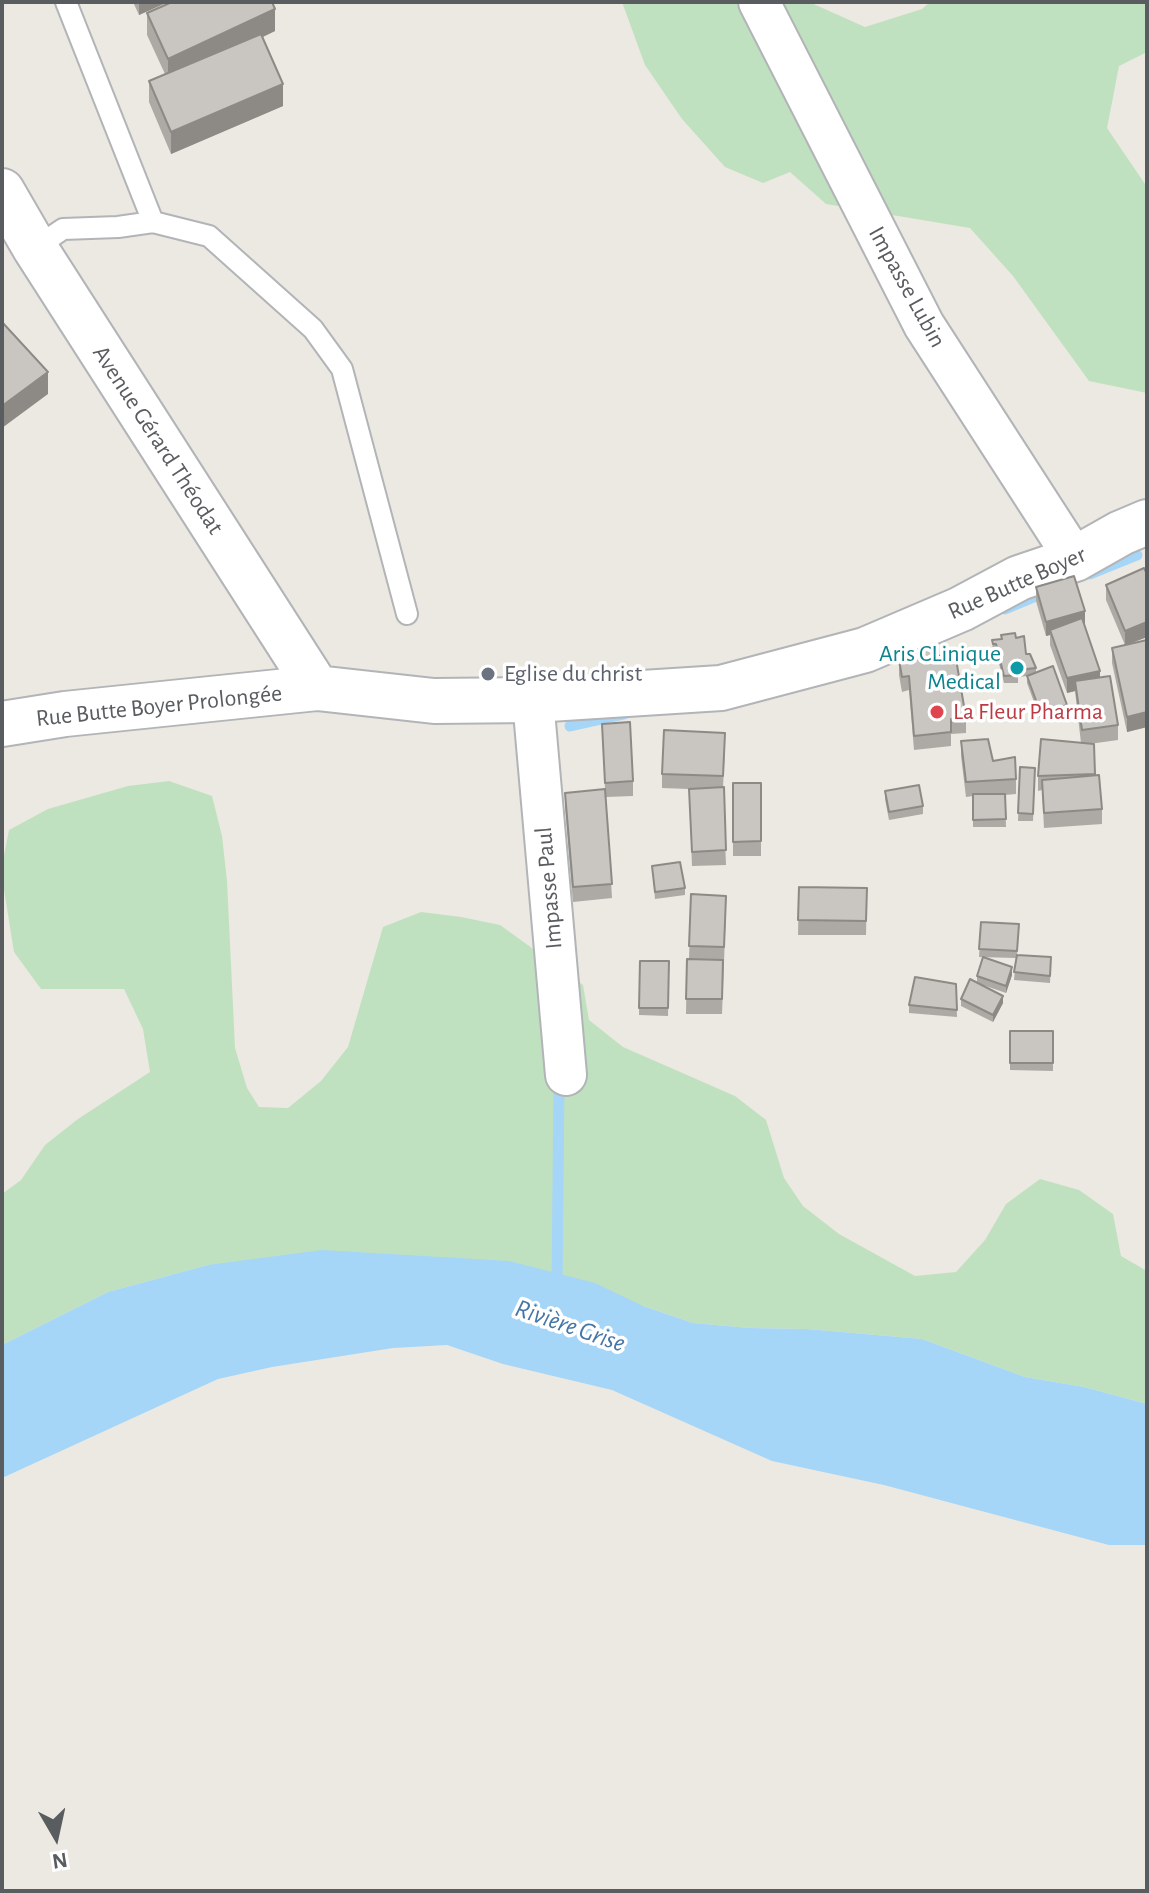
<!DOCTYPE html>
<meta charset="utf-8">
<style>
body{margin:0}
#map{position:relative;width:1149px;height:1893px;overflow:hidden;background:#ebe9e1;font-family:"Alegreya Sans",sans-serif}
canvas{display:block}
.frame{position:absolute;inset:0;border:4px solid #5a5d60;pointer-events:none}
.north{position:absolute;left:16px;top:1797px;width:80px;height:80px;-webkit-text-stroke:6px #fff;paint-order:stroke;rotate:171deg;font-size:22px;font-weight:700;line-height:32px;text-align:center;color:#5a5d60}
.north::after{content:'';display:block;margin:auto;width:28px;height:36px;background:#5a5d60;clip-path:polygon(50% 0,100% 100%,50% 72%,0 100%)}
</style>
<div id="map">
<canvas width="1149" height="1893"></canvas>
<div class="frame"></div>
<div class="north">N</div>
</div>
<script>
const ctx = document.querySelector('canvas').getContext('2d');
ctx.lineJoin = 'round';
function fill(path, color) {
  ctx.fillStyle = color;
  ctx.fill(path, 'evenodd');
}
function poly(rows) {
  const path = new Path2D();
  for (const r of rows) {
    path.moveTo(r[0], r[1]);
    for (let i = 2; i < r.length; i += 2) path.lineTo(r[i], r[i + 1]);
  }
  return path;
}
function stroke(path, color, width, dash) {
  ctx.strokeStyle = color;
  ctx.lineWidth = width;
  ctx.lineCap = dash ? 'butt' : 'round';
  ctx.setLineDash(dash || []);
  ctx.stroke(path);
}
function write(font, color, halo, rows, align = 'center') {
  ctx.font = font + ' "Alegreya Sans",sans-serif';
  ctx.lineWidth = 7;
  ctx.setLineDash([]);
  ctx.textBaseline = 'middle';
  ctx.strokeStyle = halo;
  ctx.fillStyle = color;
  for (const [text, x, y, turn = 0] of rows) {
    ctx.save();
    ctx.translate(x, y);
    ctx.rotate((+turn || 0) * Math.PI / 180);
    ctx.textAlign = isNaN(turn) ? turn : align;
    if (halo) ctx.strokeText(text, 0, 0);
    ctx.fillText(text, 0, 0);
    ctx.restore();
  }
}
const green = poly([
 [622,2,809,2,865,27,922,9,930,2,1147,2,1147,52,1119,66,1107,128,1147,187,1147,393,1089,381,1013,276,970,228,826,204,790,172,763,183,725,167,682,119,645,65],
 [169,781,212,796,222,836,227,881,235,1048,247,1088,259,1107,288,1108,321,1081,348,1047,383,927,421,912,461,917,500,925,583,985,589,1020,623,1047,735,1096,766,1120,784,1178,803,1206,839,1234,915,1276,956,1272,985,1240,1006,1204,1040,1179,1079,1190,1113,1214,1121,1256,1147,1271,1147,1404,1084,1387,1025,1377,922,1339,807,1329,749,1328,693,1323,643,1306,208,1265,108,1292,2,1345,2,1194,21,1180,45,1145,78,1119,150,1072,143,1029,124,989,41,989,14,952,2,877,2,866,9,830,48,809,128,786]
]);
const water = poly([
 [322,1250,509,1261,595,1283,643,1306,693,1323,749,1328,807,1329,922,1339,1025,1377,1084,1387,1147,1404,1147,1545,1109,1545,884,1485,772,1461,612,1390,503,1364,447,1345,393,1348,272,1367,218,1379,2,1478,2,1345,108,1292,208,1265]
]);
const stream = poly([
 [1090,574,1137,555],
 [1005,609,1048,591],
 [570,726,624,714],
 [557,1288,559,1081]
]);
const service = poly([
 [66,2,153,222],
 [35,248,63,229,118,227,153,222,209,236,313,329,342,369,407,614]
]);
const minor = poly([
 [759,2,924,325,1075,559],
 [533,700,566,1075]
]);
const tertiary = poly([
 [2,191,35,248,317,688],
 [2,724,65,714,317,688,434,701,533,700,721,688,865,650,961,609,1019,578,1075,559,1121,533,1147,522]
]);
const wall = poly([
 [133,2,168,2,139,15],
 [147,13,275,31,263,37,283,106,171,154,149,102,149,81,165,74,147,35],
 [1147,574,1147,637,1128,645,1147,640,1147,727,1127,732,1112,663,1112,648,1125,645,1106,600,1106,585],
 [1036,587,1084,626,1100,678,1118,725,1118,740,1089,744,1094,744,1095,776,1102,809,1102,824,1044,828,1042,790,1038,791,1038,776,1081,743,1075,691,1067,693,1050,645,1050,635,1046,636,1036,601],
 [1016,638,1036,668,1036,672,1067,712,1041,721,1027,683,1027,676,1018,677,1018,683,1004,683,996,652,993,652,992,640],
 [937,656,966,718,966,733,951,734,951,746,914,750,909,690,902,692,899,675,899,660],
 [602,724,633,781,633,796,606,797,612,898,573,902,565,807,565,793,605,789],
 [961,741,993,761,1016,779,1016,794,1005,795,1006,827,973,827,973,796,966,797,961,756],
 [725,748,723,787,726,865,692,866,689,789,662,788,662,774],
 [1020,767,1035,768,1033,821,1018,821],
 [733,783,761,783,761,856,733,856],
 [885,791,923,806,923,814,889,820,885,799],
 [652,866,685,888,685,895,655,899],
 [799,887,867,888,866,935,798,935],
 [691,894,726,910,722,1014,686,1014,687,959,689,959],
 [981,922,1019,924,1017,955,1051,957,1050,983,1014,980,1016,958,979,957],
 [640,961,669,961,668,1016,639,1015],
 [1012,975,1006,993,980,984,1003,1003,993,1022,961,1006,961,999,977,983,977,976],
 [956,984,957,1017,909,1013,909,1005],
 [1010,1031,1053,1031,1053,1071,1010,1070]
]);
const shadedWall = poly([
 [139,2,168,2,139,15],
 [275,9,275,31,168,81,168,59],
 [283,84,283,106,171,154,171,132],
 [48,372,48,394,2,428,2,406],
 [1085,611,1085,625,1050,630,1050,635,1046,636,1046,622],
 [1147,622,1147,637,1125,645,1125,631],
 [1100,671,1100,686,1075,681,1075,691,1067,693,1067,678],
 [1067,705,1067,712,1041,721,1041,714],
 [1147,712,1147,727,1127,732,1127,717],
 [1012,967,1012,975,1006,993,1006,986],
 [1003,996,1003,1003,993,1022,993,1015]
]);
const building = poly([
 [172,2,272,2,275,9,168,59,147,13,172,2],
 [261,34,283,84,171,132,149,81,261,34],
 [2,322,48,372,2,406,2,322],
 [1144,568,1147,574,1147,622,1125,631,1106,585,1144,568],
 [1074,576,1085,611,1046,622,1036,587,1074,576],
 [1082,618,1100,671,1067,678,1050,630,1082,618],
 [1015,633,1016,638,1024,636,1026,654,1030,654,1036,668,1017,670,1018,675,1004,676,996,644,993,644,992,640,1002,639,1001,635,1015,633],
 [1147,640,1147,712,1127,717,1112,648,1147,640],
 [934,644,937,656,955,653,966,718,951,719,951,732,914,736,909,676,902,677,899,660,919,657,918,649,934,644],
 [1053,666,1067,705,1041,714,1027,676,1053,666],
 [1110,676,1118,725,1082,730,1075,681,1110,676],
 [630,722,633,781,605,783,602,724,630,722],
 [664,730,725,733,723,776,662,774,664,730],
 [988,739,993,761,1015,757,1016,779,966,782,961,741,988,739],
 [1041,739,1094,744,1095,774,1038,776,1041,739],
 [1020,767,1035,768,1033,814,1018,813,1020,767],
 [1099,775,1102,809,1044,813,1042,780,1099,775],
 [733,783,761,783,761,841,733,842,733,783],
 [919,785,923,806,889,812,885,791,919,785],
 [724,787,726,850,692,852,689,789,724,787],
 [605,789,612,884,573,887,565,793,605,789],
 [973,794,1005,794,1006,819,973,820,973,794],
 [680,862,685,888,655,892,652,866,680,862],
 [799,887,867,888,866,921,798,920,799,887],
 [691,894,726,896,724,947,689,946,691,894],
 [981,922,1019,924,1017,951,979,949,981,922],
 [1017,955,1051,957,1050,976,1014,972,1017,955],
 [983,957,1012,967,1006,986,977,976,983,957],
 [687,959,723,960,722,999,686,999,687,959],
 [640,961,669,961,668,1008,639,1008,640,961],
 [915,977,956,984,957,1010,909,1005,915,977],
 [970,979,1003,996,993,1015,961,999,970,979],
 [1010,1031,1053,1031,1053,1063,1010,1063,1010,1031]
]);
const markers = [
 [1017,668,8,"#0f9aa8"],
 [488,674,8,"#6b7280"],
 [937,712,8,"#e0444e"]
];
const streetNames = [
 ["Impasse Lubin",907,287,61],
 ["Avenue Gérard Théodat",158,440,57],
 ["Rue Butte Boyer",1017,583,-24],
 ["Rue Butte Boyer Prolongée",159,706,-6],
 ["Impasse Paul",549,888,-95]
];
const cultureNames = [
 ["Aris CLinique",1001,654],
 ["Medical",1001,682]
];
const worshipNames = [
 ["Eglise du christ",504,674]
];
const healthNames = [
 ["La Fleur Pharma",953,712]
];
const waterNames = [
 ["Rivière Grise",570,1326,19]
];
fill(green, '#c0e1bf');
fill(water, '#a5d5f7');
stroke(stream, '#a5d5f7', 11);
stroke(service, '#b2b4b7', 24);
stroke(minor, '#b2b4b7', 44);
stroke(tertiary, '#b2b4b7', 48);
stroke(service, '#fff', 20);
stroke(minor, '#fff', 40);
stroke(tertiary, '#fff', 44);
fill(wall, '#ada9a5');
fill(shadedWall, '#8d8a86');
fill(building, '#c9c5c0');
stroke(building, '#8d8a86', 2);
for (const [x, y, r, color] of markers) {
  const dot = new Path2D();
  dot.arc(x, y, r, 0, 2 * Math.PI);
  ctx.fillStyle = color;
  ctx.fill(dot);
  stroke(dot, '#fff', 3);
}
write('24px', '#5a5d60', '#fff', streetNames);
write('24px', '#0d838f', '#fff', cultureNames, 'right');
write('24px', '#5b616d', '#fff', worshipNames, 'left');
write('24px', '#be3a42', '#fff', healthNames, 'left');
write('italic 26px', '#4576a6', '#fff', waterNames);
</script>
